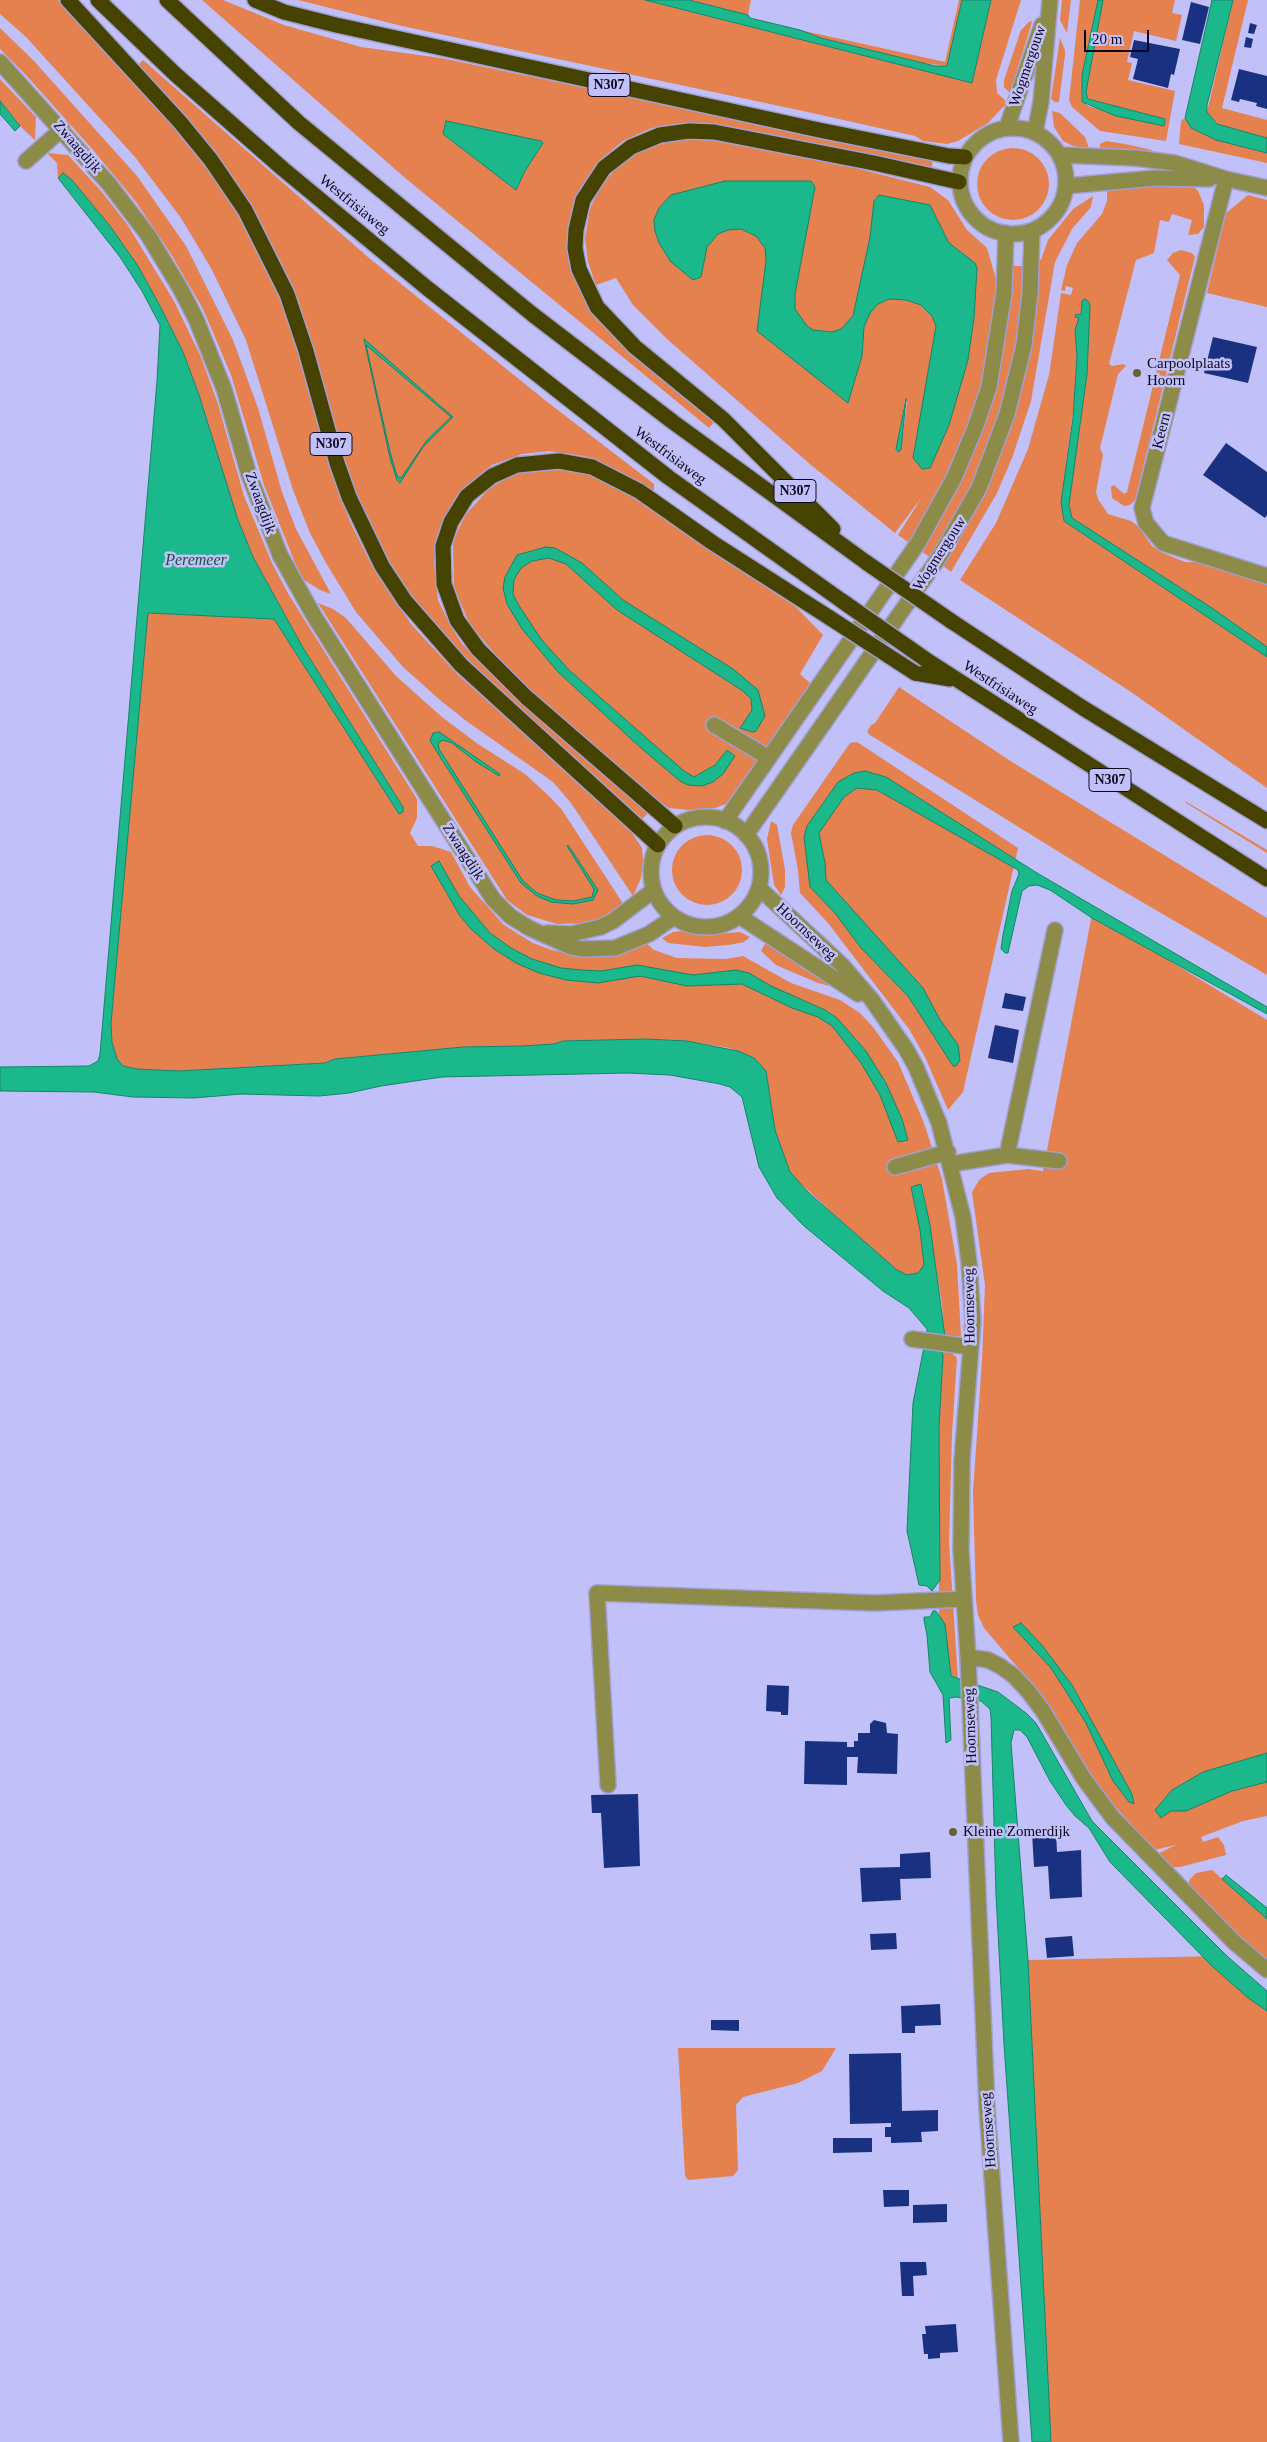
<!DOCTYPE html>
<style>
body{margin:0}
#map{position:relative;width:1267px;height:2442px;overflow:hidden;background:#c2c0f9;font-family:Georgia,serif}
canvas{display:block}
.scale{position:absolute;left:1084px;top:30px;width:65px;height:22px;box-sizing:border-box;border:2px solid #0c0821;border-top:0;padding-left:6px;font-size:15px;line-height:18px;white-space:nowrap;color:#0c0821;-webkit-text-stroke:4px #c2c0f9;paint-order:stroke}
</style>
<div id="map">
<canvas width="1267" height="2442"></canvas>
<div class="scale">20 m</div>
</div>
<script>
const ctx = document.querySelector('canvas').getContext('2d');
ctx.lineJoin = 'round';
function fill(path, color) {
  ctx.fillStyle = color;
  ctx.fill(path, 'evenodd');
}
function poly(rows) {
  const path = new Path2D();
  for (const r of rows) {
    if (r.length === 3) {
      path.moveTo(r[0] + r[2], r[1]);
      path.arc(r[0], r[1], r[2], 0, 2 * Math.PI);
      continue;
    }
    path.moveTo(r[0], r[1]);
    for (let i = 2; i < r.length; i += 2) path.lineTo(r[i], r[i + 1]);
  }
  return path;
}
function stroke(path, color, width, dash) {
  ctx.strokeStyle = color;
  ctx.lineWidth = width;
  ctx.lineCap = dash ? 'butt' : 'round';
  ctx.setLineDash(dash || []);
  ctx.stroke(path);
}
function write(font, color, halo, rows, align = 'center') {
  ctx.font = font + ' Georgia,serif';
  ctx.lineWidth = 5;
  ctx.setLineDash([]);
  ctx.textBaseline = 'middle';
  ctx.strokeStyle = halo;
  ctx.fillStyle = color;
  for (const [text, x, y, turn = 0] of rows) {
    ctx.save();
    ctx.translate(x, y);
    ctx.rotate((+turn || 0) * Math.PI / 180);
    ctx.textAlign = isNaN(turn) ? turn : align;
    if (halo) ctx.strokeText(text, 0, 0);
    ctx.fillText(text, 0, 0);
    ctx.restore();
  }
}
const green = poly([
 [0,0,58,0,169,120,206,165,234,206,275,285,297,344,332,472,350,522,371,564,411,624,458,675,633,830,632,833,642,848,643,861,641,878,633,896,571,803,553,782,465,720,440,700,403,667,356,612,326,563,310,533,293,490,246,340,211,268,181,218,135,157,26,37,0,14],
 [202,0,223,0,284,25,361,47,441,58,933,160,931,170,699,124,687,124,652,128,638,134,623,141,600,160,580,188,570,219,568,248,578,285,588,304,631,351,714,422,709,428,404,177],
 [443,134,543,143,525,171,516,190],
 [298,0,644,0,972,83,991,0,1021,0,996,80,997,93,1005,100,1005,105,988,123,958,141,947,144,923,141,915,136,803,111,402,26],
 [689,0,751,0,748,15],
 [959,0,962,0,948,66,922,63,821,38,800,30,945,62],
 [1062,0,1071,0,1067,33,1060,20],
 [1080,0,1098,0,1082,75,1082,102,1090,107,1164,126,1165,119,1088,99,1086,92,1103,0,1175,0,1172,13,1182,15,1176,41,1134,31,1127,62,1132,63,1128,80,1175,91,1166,141,1100,131,1072,107,1069,100],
 [1233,0,1248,0,1222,108,1267,120,1267,138,1217,124,1207,112],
 [1030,21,1032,22,1010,93,1004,87,1004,80,1021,30],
 [0,28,34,61,137,176,186,246,233,340,258,408,282,492,296,529,331,594,320,590,304,580,295,563,264,485,231,375,203,309,171,254,136,202,93,150,24,73,0,49],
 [1060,38,1065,50,1065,55,1059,102,1055,102,1051,99],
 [143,60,369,258,546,401,654,484,654,490,650,491,613,468,584,456,549,451,522,454,492,465,461,490,442,522,434,562,438,600,450,625,462,644,504,686,648,813,641,820,482,678,429,623,379,550,363,515,345,465,310,337,290,282,243,194,203,139,138,65],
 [0,79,36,117,35,140,20,126,0,101],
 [1052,111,1060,113,1085,137,1089,148,1073,146,1063,141,1054,127],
 [1185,118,1191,128,1216,140,1267,153,1267,163,1179,144,1181,121],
 [694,139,721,140,808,156,930,187,948,200,967,230,987,248,996,279,996,295,982,384,962,444,935,503,908,542,898,535,922,497,895,533,811,465,667,339,633,305,616,278,596,285,588,262,585,238,590,209,600,187,620,164,633,154,665,142],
 [905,400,907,402,901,450,896,451],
 [1106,141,1125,144,1152,150,1150,152,1100,148,1100,144],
 [1013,184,36],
 [47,153,68,155,102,192,127,224,174,301,201,357,218,404,244,496,272,563,289,595,417,799,417,818,410,833,418,846,432,846,451,852,470,887,504,925,533,943,552,950,591,957,615,954,646,943,654,950,677,958,726,959,743,956,791,983,840,1000,860,1013,873,1027,898,1062,924,1123,942,1179,957,1264,961,1336,944,1341,942,1305,922,1184,911,1187,920,1230,924,1265,918,1273,906,1275,897,1270,854,1233,797,1180,790,1172,775,1130,766,1071,730,1048,687,1041,645,1039,563,1041,554,1044,522,1046,463,1047,335,1059,325,1063,179,1071,137,1069,123,1066,117,1059,112,1042,111,1023,148,613,274,619,399,814,403,807,302,646,253,557,238,520,199,395,183,352,159,304,138,266,110,226,72,180,63,174,58,178,57,163],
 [1171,184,1191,184,1198,191,1204,205,1204,227,1198,234,1188,235,1192,220,1172,214,1169,222,1160,220,1154,253,1136,260,1109,364,1112,366,1123,364,1126,366,1118,374,1100,448,1103,455,1096,492,1098,499,1108,514,1131,521,1138,526,1152,546,1161,552,1185,562,1199,562,1267,582,1267,647,1215,610,1072,518,1069,505,1087,374,1090,306,1085,299,1082,301,1081,315,1076,314,1075,317,1080,318,1075,330,1077,356,1076,389,1061,502,1064,521,1076,529,1267,657,1267,788,1131,692,960,580,996,523,1028,449,1049,375,1061,293,1071,295,1073,288,1066,286,1065,291,1061,290,1067,265,1077,243,1102,214,1107,201,1107,190],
 [1248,195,1267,200,1267,307,1207,293,1226,213],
 [1093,196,1091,207,1072,229,1055,262,1031,401,1012,458,997,493,951,572,941,564,966,527,982,496,1014,414,1030,351,1038,260,1041,260,1048,240,1073,209],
 [1181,250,1192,253,1195,257,1135,500,1130,505,1124,506,1112,498,1111,487,1114,485,1124,494,1127,492,1180,275,1167,260,1173,253],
 [1011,266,1024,266,1016,350,1008,387,985,457,971,487,930,557,919,550,998,376,1009,312],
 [545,468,578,471,605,480,623,491,796,607,823,635,800,674,811,684,726,804,715,808,687,810,669,808,655,799,517,679,470,625,454,587,453,543,458,530,466,514,489,489,513,474],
 [318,603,333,609,346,618,396,676,442,717,478,744,525,774,549,796,562,810,624,905,622,909,598,920,587,923,557,924,527,915,507,900],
 [899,687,1012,762,1267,918,1267,975,1101,878,870,735,867,732,871,725,875,723],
 [857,742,1018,848,963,1092,948,1110,925,1057,909,1029,828,923,800,893,798,870,791,833,793,825,850,743],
 [1185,801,1267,850,1267,853,1186,803],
 [771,821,777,825,785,870,785,887,781,895,774,885,767,839],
 [707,870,35],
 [1092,914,1267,1020,1267,1816,1243,1821,1201,1837,1203,1842,1218,1837,1224,1845,1226,1855,1180,1867,1167,1867,1155,1855,1176,1845,1154,1850,1104,1794,1035,1688,984,1628,978,1615,976,1601,973,1492,982,1360,985,1285,972,1192,980,1179,989,1173,1028,1169,1043,1171],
 [683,931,704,935,740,932,750,937,744,942,729,945,705,947,668,943,662,938,673,932],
 [766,942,837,988,818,983,776,965,761,951],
 [942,1351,952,1353,957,1358,952,1434,949,1542,958,1680,951,1676,939,1617,939,1427],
 [1212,1870,1267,1919,1267,1964,1187,1887,1190,1879,1196,1873],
 [1221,1956,1267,1993,1267,2442,1051,2442,1028,1960],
 [678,2048,836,2048,822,2071,798,2083,743,2097,736,2105,738,2170,733,2176,688,2180,685,2176]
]);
const water = poly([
 [645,0,689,0,748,15,750,18,800,30,821,38,935,66,947,66,962,0,991,0,972,83,645,0],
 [1098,0,1103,0,1086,92,1088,99,1165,119,1164,126,1116,116,1082,102,1082,75,1098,0],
 [1212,0,1233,0,1207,105,1207,112,1217,124,1267,138,1267,153,1216,140,1191,128,1185,118,1212,0],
 [0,101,20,126,15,131,0,114,0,101],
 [446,121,541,141,543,143,525,171,516,190,443,134,446,121],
 [63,173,72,180,110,226,138,266,159,304,183,352,199,395,238,520,253,557,302,646,403,807,403,812,399,814,274,619,148,613,111,1023,112,1042,117,1059,123,1066,137,1069,179,1071,325,1063,335,1059,463,1047,522,1046,554,1044,563,1041,645,1039,687,1041,738,1051,754,1058,766,1071,775,1130,790,1172,809,1193,897,1270,907,1275,918,1273,924,1265,920,1230,911,1187,921,1184,930,1225,945,1337,927,1339,927,1329,909,1308,883,1291,804,1226,777,1198,759,1167,742,1097,730,1087,720,1084,670,1075,627,1073,442,1077,381,1086,349,1093,319,1096,241,1094,194,1098,133,1097,94,1092,0,1091,0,1067,89,1066,98,1061,100,1054,157,381,160,325,142,291,120,257,58,178,63,173],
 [725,181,811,181,815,187,795,294,795,309,807,326,813,330,832,332,841,329,853,316,870,237,874,201,879,195,930,205,949,243,975,263,977,268,974,318,968,360,949,425,930,468,922,469,913,458,936,326,932,316,921,305,906,300,889,299,878,304,870,313,864,327,862,356,848,403,757,331,766,261,765,248,756,236,741,229,728,230,718,234,707,247,701,277,693,280,671,262,659,243,655,231,654,220,659,208,671,195,725,181],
 [1085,299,1089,302,1090,306,1087,374,1069,505,1072,518,1215,610,1267,647,1267,657,1064,521,1061,502,1073,418,1077,356,1075,330,1079,318,1075,317,1076,314,1081,315,1082,301,1085,299],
 [364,339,453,417,423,447,400,483,397,480,390,458,364,339],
 [366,345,451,417,427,440,401,478,397,476,390,452,366,345],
 [906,399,901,450,898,452,896,449,906,399],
 [546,547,555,548,582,563,623,600,733,669,758,690,765,716,756,731,752,732,740,728,752,710,751,699,743,691,617,610,566,564,549,558,532,561,521,568,514,580,513,594,518,604,541,639,569,670,684,771,694,777,715,765,727,750,735,756,723,774,713,782,702,786,688,785,680,781,641,748,558,672,522,629,507,604,503,588,505,577,517,555,546,547],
 [439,732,500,774,499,776,475,761,452,743,443,740,438,743,439,749,523,881,537,893,556,900,573,901,592,897,594,889,567,846,568,845,598,890,593,900,573,904,551,902,537,896,521,883,430,741,433,733,439,732],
 [865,771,886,777,1037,873,1267,1007,1267,1014,1092,918,1050,890,1037,885,1029,886,1022,891,1008,953,1005,953,1001,949,1003,935,1012,891,1019,874,1018,870,877,790,857,788,844,797,819,833,825,863,826,880,923,988,939,1018,958,1045,960,1060,956,1066,953,1066,908,996,861,948,835,913,810,887,804,837,807,826,838,782,854,773,865,771],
 [439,861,459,896,490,933,511,948,532,959,561,968,582,970,601,971,637,965,693,975,736,970,749,973,771,986,825,1010,837,1018,866,1051,886,1083,902,1119,908,1140,898,1142,880,1095,861,1063,832,1026,818,1017,792,1008,742,984,687,986,640,976,598,983,566,980,539,973,516,963,494,949,471,929,460,916,431,866,439,861],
 [924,1347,942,1351,943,1356,939,1427,940,1580,932,1591,927,1586,919,1585,907,1531,913,1403,924,1347],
 [933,1611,936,1611,945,1624,951,1676,998,1692,1026,1713,1036,1723,1092,1821,1228,1957,1267,1991,1267,2011,1247,1997,1212,1966,1110,1862,1089,1828,1075,1816,1066,1805,1050,1781,1027,1737,1020,1730,1014,1730,1011,1743,1028,1960,1051,2442,1032,2442,1004,2044,996,1895,991,1717,990,1709,981,1701,956,1697,949,1698,951,1740,946,1743,943,1695,930,1672,927,1635,924,1620,924,1617,930,1617,933,1611],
 [1021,1623,1041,1644,1072,1685,1132,1794,1134,1804,1129,1802,1113,1781,1086,1723,1051,1668,1013,1627,1021,1623],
 [1267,1753,1267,1782,1232,1791,1186,1811,1171,1811,1161,1818,1155,1810,1172,1790,1203,1772,1267,1753],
 [1226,1875,1267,1908,1267,1919,1222,1879,1226,1875]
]);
const building = poly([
 [1191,2,1209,7,1200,44,1182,40],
 [1250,23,1257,25,1254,34,1248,33],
 [1246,37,1253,39,1251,48,1244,47],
 [1134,40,1180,49,1174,75,1171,74,1168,88,1133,79,1138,59,1130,57],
 [1239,69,1267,76,1267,109,1256,106,1257,103,1240,99,1239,102,1231,100],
 [1213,337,1257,347,1248,383,1204,373],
 [1226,443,1267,472,1267,515,1265,518,1203,475],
 [1005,993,1026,997,1023,1011,1002,1008],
 [995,1025,1019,1030,1013,1063,988,1058],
 [767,1685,789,1686,788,1715,781,1715,781,1712,766,1711],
 [874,1720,886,1723,887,1733,898,1734,897,1774,857,1773,858,1757,847,1757,847,1785,804,1784,805,1741,847,1742,847,1747,854,1747,854,1741,858,1741,858,1733,870,1733,870,1724],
 [638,1794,640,1866,604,1868,601,1813,592,1813,591,1795],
 [1056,1831,1057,1852,1081,1850,1082,1897,1050,1899,1048,1866,1034,1867,1032,1833],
 [930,1852,931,1878,900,1879,901,1900,862,1902,860,1868,900,1867,900,1854],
 [896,1933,897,1949,871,1950,870,1934],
 [1072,1936,1074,1956,1047,1958,1045,1938],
 [940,2004,941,2025,915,2026,915,2033,902,2033,901,2006],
 [711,2020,739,2020,739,2031,711,2030],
 [901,2053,902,2111,938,2110,938,2131,921,2132,922,2142,891,2143,891,2137,885,2137,885,2127,891,2127,891,2123,850,2124,849,2054],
 [833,2138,872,2138,872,2152,833,2153],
 [883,2190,909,2190,909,2206,884,2207],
 [947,2204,947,2222,913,2223,913,2205],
 [900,2262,926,2262,927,2275,913,2276,914,2296,902,2296],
 [956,2324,958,2352,940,2353,940,2358,928,2359,928,2354,924,2354,922,2334,926,2334,925,2326]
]);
const minor = poly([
 [0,62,109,184,148,235,180,288,196,319,224,389,249,475,280,555,314,616,493,899,510,916,529,928,571,947,583,949,615,948,649,934,674,917],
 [1007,127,1042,25],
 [1013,181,53],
 [1035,132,1041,102,1050,0],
 [1060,155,1135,158,1175,163,1226,179,1267,188],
 [26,161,62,129],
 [1226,179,1142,508,1146,523,1163,543,1267,576],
 [1066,186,1156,178,1209,179],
 [714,725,769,758],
 [706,872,55],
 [725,821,918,543,954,478,975,428,989,387,1004,293,1006,233],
 [746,835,940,556,979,488,1007,414,1024,345,1030,293,1032,231],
 [759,888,843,966,872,1000,906,1049,916,1067,939,1123,963,1217,969,1262,973,1321,962,1460,961,1550,968,1657,987,2108,1011,2442],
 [739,916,858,994],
 [547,933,571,934,601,927,613,921,654,890],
 [1007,1155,1059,1161],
 [951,1164,1007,1155,1055,930],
 [895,1167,948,1152],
 [912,1339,971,1347],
 [968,1657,988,1660,1000,1666,1014,1676,1028,1691,1043,1711,1084,1779,1113,1818,1234,1942,1267,1970],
 [608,1785,597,1593,875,1603,964,1599]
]);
const highway = poly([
 [68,0,180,122,211,160,245,210,287,294,306,351,337,463,349,497,382,566,405,601,461,665,658,845],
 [98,0,175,74,283,169,427,288,668,477,842,601],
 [167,0,299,123,532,314,673,422,867,563],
 [255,0,284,12,336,25,819,130,949,156,965,157],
 [833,529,723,419,635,347,597,307,579,269,575,248,576,230,583,200,604,168,631,147,660,135,689,131,714,132,874,163,959,182],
 [951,621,1083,708,1267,821],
 [925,659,1267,879],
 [915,673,950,679],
 [675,826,526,697,478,649,457,620,444,584,443,546,451,522,467,496,492,476,517,465,559,461,592,467,639,491,713,543,830,618]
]);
const highwayBridge = poly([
 [867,563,951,621],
 [842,601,925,659],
 [830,618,915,673]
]);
const markers = [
 [1137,373,5,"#666431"],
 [953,1832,5,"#666431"]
];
const shields = [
 [609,85,42],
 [331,444,42],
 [795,491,42],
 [1110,780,42]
];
const shieldNames = [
 ["N307",609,85],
 ["N307",331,444],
 ["N307",795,491],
 ["N307",1110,780]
];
const streetNames = [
 ["Wogmergouw",1028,66,-71],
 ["Zwaagdijk",77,147,49],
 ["Westfrisiaweg",354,205,39],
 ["Keern",1162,431,-76],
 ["Westfrisiaweg",670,456,37],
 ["Zwaagdijk",260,503,70],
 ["Wogmergouw",940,554,-57],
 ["Westfrisiaweg",1000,688,33],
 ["Zwaagdijk",463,852,57],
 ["Hoornseweg",806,932,43],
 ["Hoornseweg",970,1306,-91],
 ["Hoornseweg",971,1726,-92],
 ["Hoornseweg",989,2130,-94]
];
const poiNames = [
 ["Carpoolplaats",1147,364],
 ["Hoorn",1147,381],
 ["Kleine Zomerdijk",963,1832]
];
const waterNames = [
 ["Peremeer",196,561]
];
fill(green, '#e4814e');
fill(water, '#1bb88b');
stroke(water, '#16836b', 1);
fill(building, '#1a3182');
stroke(minor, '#a19fd2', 18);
stroke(highway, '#a19fd2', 18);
stroke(minor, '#8d8b48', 15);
stroke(highway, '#464200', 15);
stroke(highwayBridge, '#a19fd2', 18, []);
stroke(highwayBridge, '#464200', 15);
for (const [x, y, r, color] of markers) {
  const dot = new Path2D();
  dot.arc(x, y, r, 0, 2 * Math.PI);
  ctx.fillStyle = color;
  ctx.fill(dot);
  stroke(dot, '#c2c0f9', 2);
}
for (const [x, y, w] of shields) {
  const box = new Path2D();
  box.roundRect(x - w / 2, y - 11.5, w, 23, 4);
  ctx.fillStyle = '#c2c0f9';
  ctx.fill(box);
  stroke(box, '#0c0821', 1);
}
write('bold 14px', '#0c0821', null, shieldNames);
write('15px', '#0c0821', '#c2c0f9', streetNames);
write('15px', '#0c0821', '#c2c0f9', poiNames, 'left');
write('italic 16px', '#1a523f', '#c2c0f9', waterNames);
</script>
